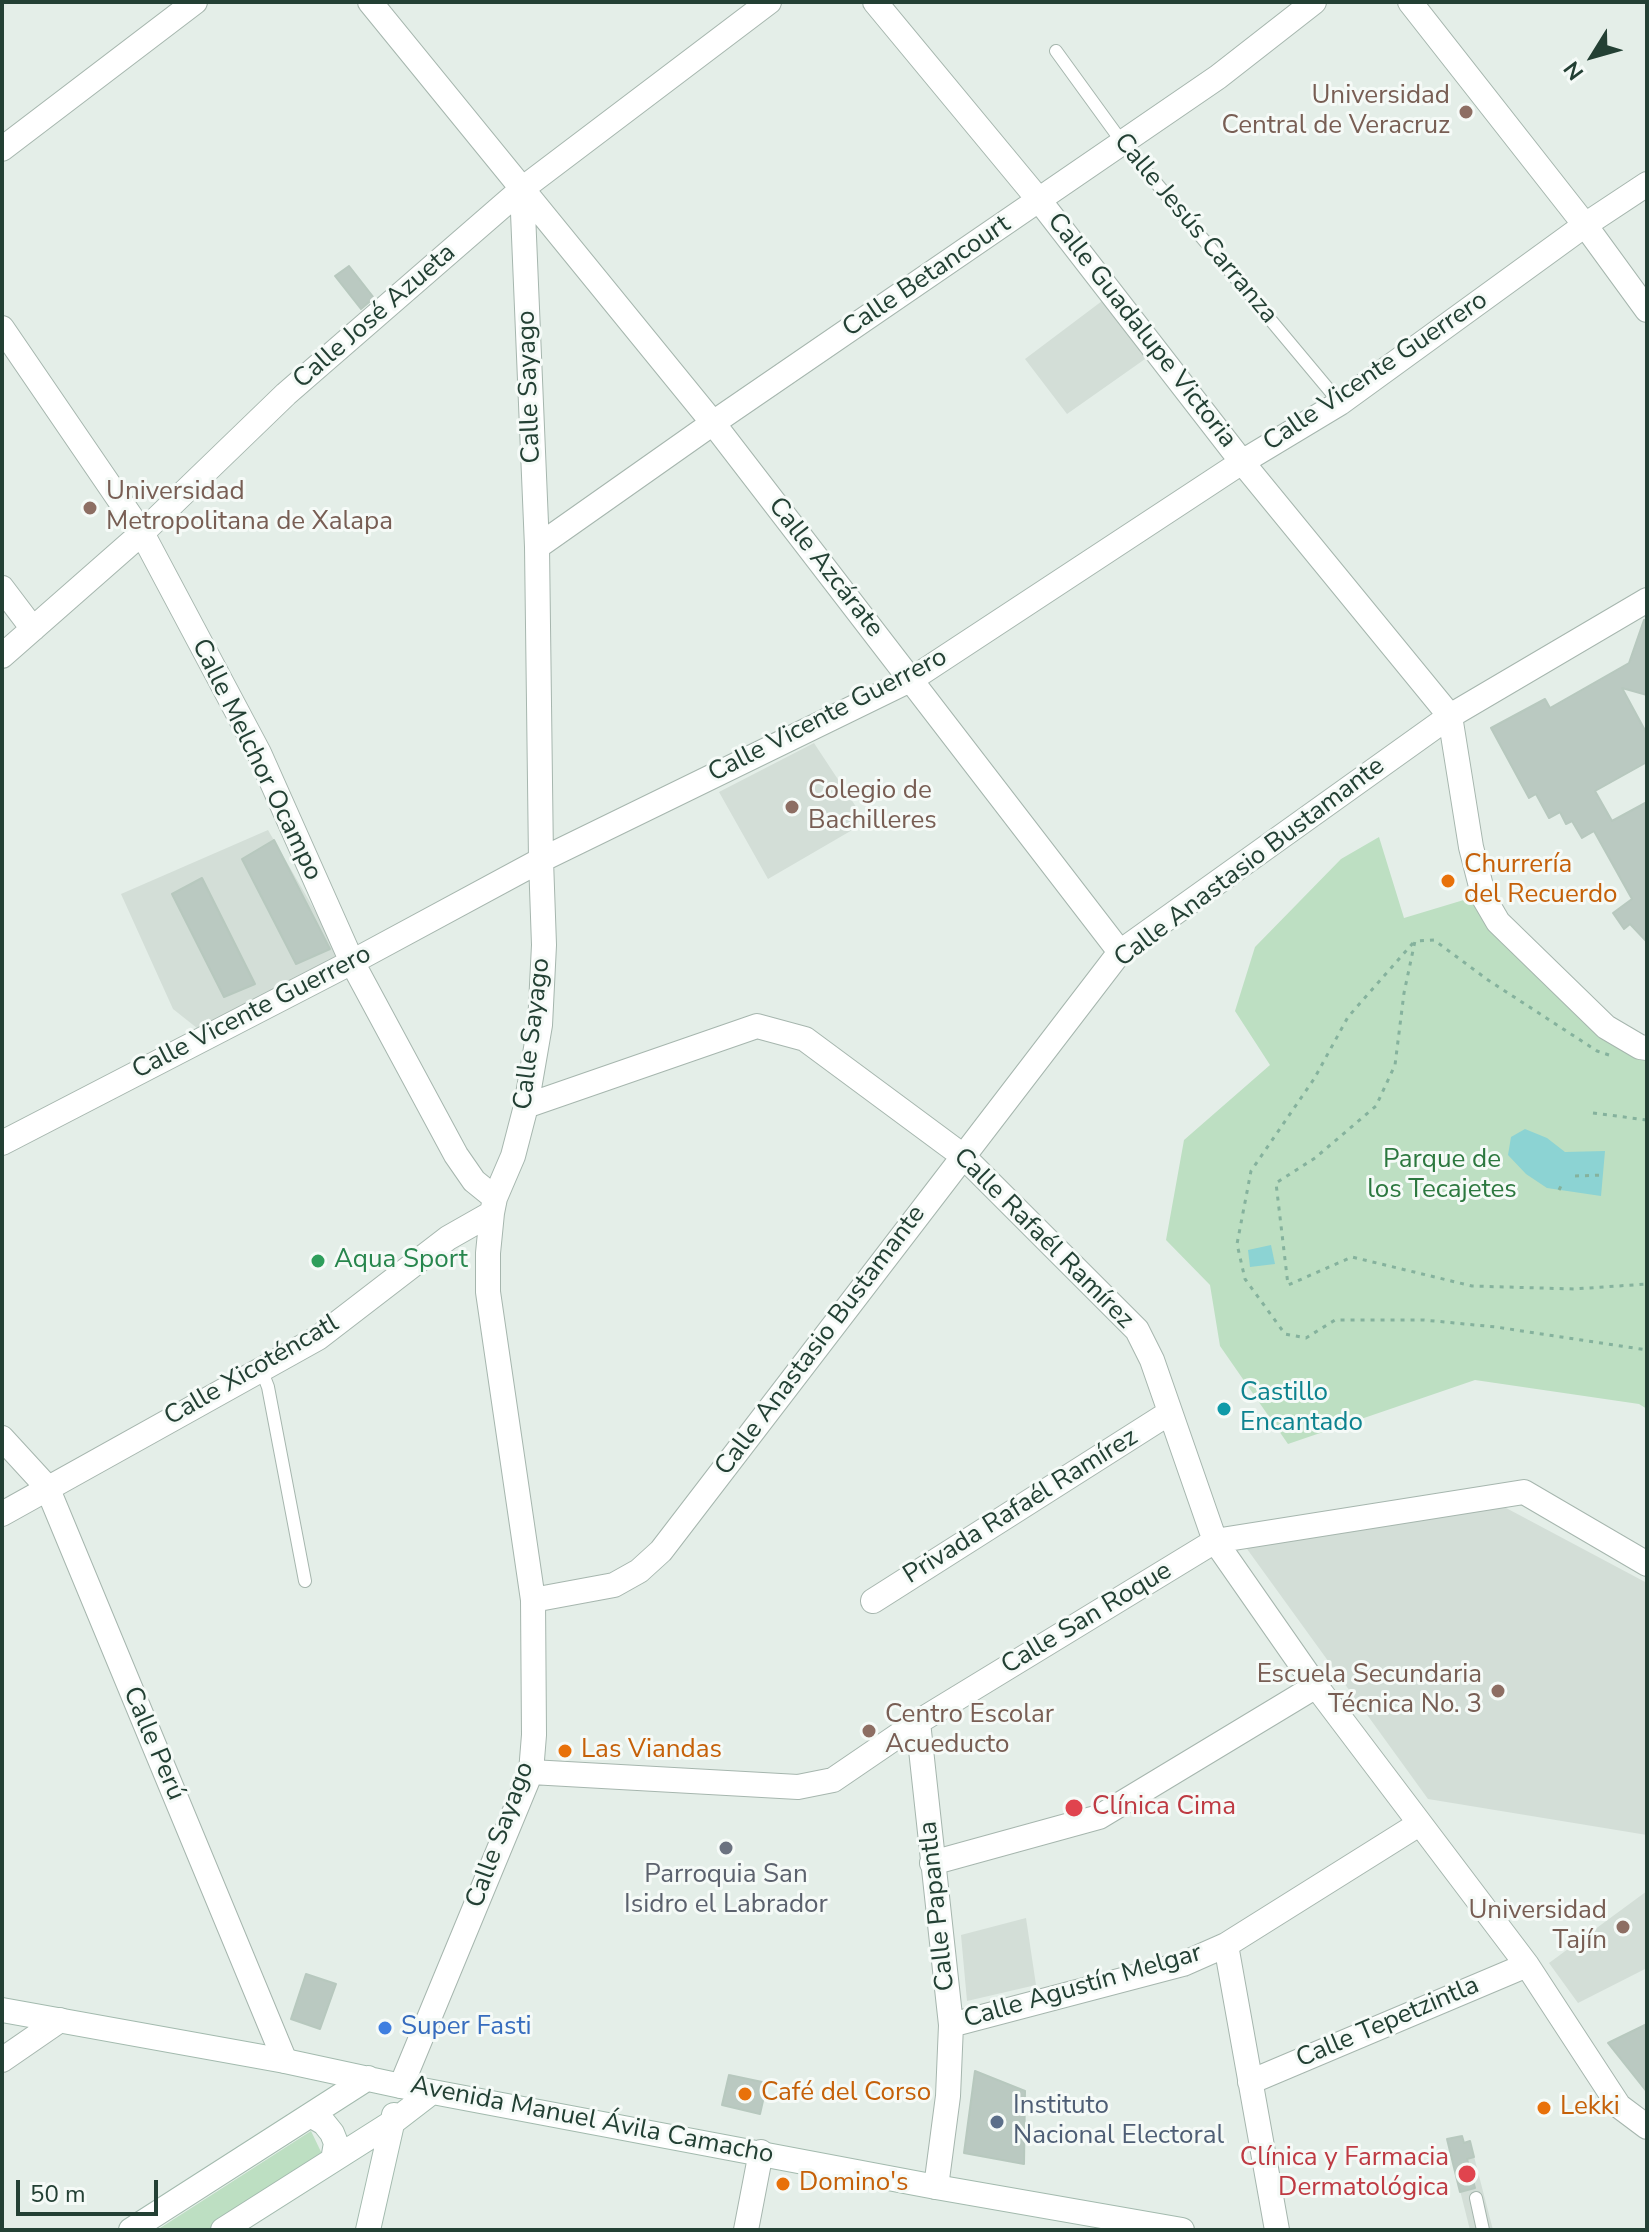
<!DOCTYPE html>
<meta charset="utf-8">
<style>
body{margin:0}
#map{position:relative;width:1649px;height:2232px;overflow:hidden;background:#e4eee8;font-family:"Nunito Sans",sans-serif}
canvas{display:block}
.frame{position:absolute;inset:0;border:4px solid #234034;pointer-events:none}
.north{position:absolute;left:1553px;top:16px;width:80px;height:80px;-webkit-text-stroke:6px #f5faf7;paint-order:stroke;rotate:233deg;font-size:22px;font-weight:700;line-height:32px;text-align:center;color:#234034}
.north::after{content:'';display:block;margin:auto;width:28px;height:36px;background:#234034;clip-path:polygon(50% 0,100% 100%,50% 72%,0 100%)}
.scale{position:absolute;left:16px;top:2180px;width:142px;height:36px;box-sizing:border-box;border:4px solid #234034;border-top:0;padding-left:10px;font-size:24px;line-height:28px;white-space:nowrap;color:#234034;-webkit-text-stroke:6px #f5faf7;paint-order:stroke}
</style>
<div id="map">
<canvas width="1649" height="2232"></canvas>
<div class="frame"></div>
<div class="north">N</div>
<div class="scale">50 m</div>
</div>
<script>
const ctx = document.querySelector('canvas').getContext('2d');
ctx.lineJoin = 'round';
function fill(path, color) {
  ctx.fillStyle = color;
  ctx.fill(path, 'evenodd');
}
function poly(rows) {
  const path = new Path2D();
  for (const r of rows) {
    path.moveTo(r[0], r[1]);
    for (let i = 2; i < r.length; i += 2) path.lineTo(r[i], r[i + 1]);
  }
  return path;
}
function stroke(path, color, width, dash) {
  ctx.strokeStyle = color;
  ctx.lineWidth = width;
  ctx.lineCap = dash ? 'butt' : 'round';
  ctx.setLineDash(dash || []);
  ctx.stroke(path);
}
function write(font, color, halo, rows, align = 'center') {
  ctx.font = font + ' "Nunito Sans",sans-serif';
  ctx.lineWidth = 6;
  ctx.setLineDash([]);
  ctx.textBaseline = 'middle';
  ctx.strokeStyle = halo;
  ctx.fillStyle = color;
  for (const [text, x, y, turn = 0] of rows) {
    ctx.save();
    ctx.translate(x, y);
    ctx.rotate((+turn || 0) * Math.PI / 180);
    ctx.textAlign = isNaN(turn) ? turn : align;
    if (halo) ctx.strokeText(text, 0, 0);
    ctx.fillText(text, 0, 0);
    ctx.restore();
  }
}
const built = poly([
 [1110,295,1155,352,1067,414,1025,359],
 [814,743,866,822,768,879,719,792],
 [268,830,343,959,202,1032,173,1009,121,894],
 [1493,1501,1647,1583,1647,1835,1428,1799,1242,1542],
 [1647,1891,1647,1968,1578,2003,1549,1963],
 [1026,1918,1036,1985,967,2001,961,1935],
 [1462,2136,1464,2142,1470,2141,1493,2230,1470,2230,1447,2139]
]);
const green = poly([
 [1379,837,1404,918,1477,896,1647,1059,1647,1409,1639,1404,1475,1380,1288,1444,1220,1346,1210,1285,1166,1240,1184,1140,1270,1065,1235,1011,1255,947,1341,859],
 [311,2131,323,2156,207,2230,157,2230]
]);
const water = poly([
 [1525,1129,1547,1138,1565,1152,1605,1151,1601,1196,1547,1188,1526,1174,1508,1155,1511,1137],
 [1271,1245,1275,1264,1250,1267,1248,1250]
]);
const building = poly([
 [349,266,374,298,361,309,335,276,349,266],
 [1644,620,1647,620,1647,695,1622,688,1647,734,1647,762,1595,791,1612,821,1647,802,1647,942,1630,924,1624,929,1613,913,1632,899,1594,831,1582,838,1572,821,1566,824,1560,812,1549,818,1536,794,1529,798,1491,728,1545,699,1550,708,1629,663,1644,620],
 [274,840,330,949,296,964,242,859,274,840],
 [202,878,255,984,224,997,172,894,202,878],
 [306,1974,336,1984,320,2029,291,2019,306,1974],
 [1647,2024,1647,2092,1608,2043,1647,2024],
 [975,2071,1025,2091,1024,2164,964,2153,975,2071],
 [729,2075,767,2083,760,2114,722,2105,729,2075],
 [1462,2136,1464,2143,1470,2141,1474,2157,1467,2159,1475,2188,1460,2192,1447,2139,1462,2136]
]);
const path = poly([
 [1413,943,1348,1017,1314,1079,1251,1171,1237,1244,1245,1279,1285,1334,1306,1338,1335,1320,1424,1320,1496,1327,1647,1350],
 [1609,1055,1597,1051,1488,980,1434,940,1415,941,1404,993,1395,1065,1376,1106,1315,1158,1276,1183,1288,1285,1352,1257,1472,1286,1574,1289,1647,1284],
 [1593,1113,1647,1120],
 [1575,1176,1603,1175],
 [1559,1190,1562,1184]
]);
const lane = poly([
 [1056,51,1122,142,1340,403],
 [261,1369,268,1387,305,1581],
 [1476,2198,1483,2230]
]);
const street = poly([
 [370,2,713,423,1120,952],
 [875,2,1039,200,1242,462,1450,716,1471,847,1484,898,1498,922,1606,1027,1640,1047,1647,1048],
 [1410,2,1585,225,1647,310],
 [2,149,195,2],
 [2,328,142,533,259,753,352,962,456,1155,474,1181,495,1198],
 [537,547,713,423,1218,77,1314,2],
 [2,588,33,629],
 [2,656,142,533,286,394,522,189,769,2],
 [526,1106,757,1026,805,1039,963,1156,1137,1330,1152,1360,1215,1541,1316,1686,1527,1965,1619,2106,1647,2127],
 [2,1143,352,962,541,860,912,679,1242,462,1340,403,1585,225,1647,184],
 [2,1438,47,1487,285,2061],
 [2,1514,318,1338,448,1238,492,1213],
 [533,1600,614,1585,639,1571,661,1551,1120,952,1450,716,1647,600],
 [873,1601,1169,1413],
 [918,1722,951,2025,948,2096,936,2187],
 [531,1772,798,1787,833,1780,918,1722,1215,1541,1524,1492,1647,1564],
 [932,1863,1099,1817,1316,1686],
 [1226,1945,1277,2230],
 [951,2025,1183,1964,1226,1945,1419,1824],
 [2,2060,60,2020],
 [1250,2082,1527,1965],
 [401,2086,531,1772,534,1735,533,1600,488,1292,488,1253,492,1213,495,1198,513,1156,526,1106,540,1025,544,945,541,860,537,547,522,189],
 [746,2230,761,2152]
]);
const secondary = poly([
 [2,2010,285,2061,401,2086,936,2187,1182,2230],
 [312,2116,324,2123,332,2133,336,2143,333,2160],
 [131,2230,368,2078],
 [223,2230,393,2122,432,2092],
 [368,2230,394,2115]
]);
const markers = [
 [1466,112,8,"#8d6e63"],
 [90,508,8,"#8d6e63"],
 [792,807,8,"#8d6e63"],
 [1448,881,8,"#e8710a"],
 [318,1261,8,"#2e9e5b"],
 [1224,1409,8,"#0f9aa8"],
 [1498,1691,8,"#8d6e63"],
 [869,1731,8,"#8d6e63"],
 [565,1751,8,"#e8710a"],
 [1074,1808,10,"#e0444e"],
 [726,1848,8,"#6b7280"],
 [1623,1927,8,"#8d6e63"],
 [385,2028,8,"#3f7fe0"],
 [745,2094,8,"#e8710a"],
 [1544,2108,8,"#e8710a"],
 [997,2122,8,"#5c6f8a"],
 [1467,2174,10,"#e0444e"],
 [783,2184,8,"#e8710a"]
];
const educationNames = [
 ["Universidad",1450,97],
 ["Central de Veracruz",1450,127],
 ["Universidad",106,493,"left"],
 ["Metropolitana de Xalapa",106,523,"left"],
 ["Colegio de",808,792,"left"],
 ["Bachilleres",808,822,"left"],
 ["Escuela Secundaria",1482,1676],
 ["Técnica No. 3",1482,1706],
 ["Centro Escolar",885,1716,"left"],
 ["Acueducto",885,1746,"left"],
 ["Universidad",1607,1912],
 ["Tajín",1607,1942]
];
const streetNames = [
 ["Calle Jesús Carranza",1195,229,50],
 ["Calle Betancourt",927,277,-34],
 ["Calle José Azueta",375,317,-41],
 ["Calle Guadalupe Victoria",1141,331,52],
 ["Calle Vicente Guerrero",1376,372,-34],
 ["Calle Sayago",530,387,-92],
 ["Calle Azcárate",825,568,52],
 ["Calle Vicente Guerrero",828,716,-27],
 ["Calle Melchor Ocampo",256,760,64],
 ["Calle Anastasio Bustamante",1250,863,-37],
 ["Calle Vicente Guerrero",252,1013,-27],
 ["Calle Sayago",533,1034,-83],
 ["Calle Rafaél Ramírez",1043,1239,45],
 ["Calle Anastasio Bustamante",821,1341,-53],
 ["Calle Xicoténcatl",252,1371,-30],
 ["Privada Rafaél Ramírez",1021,1507,-32],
 ["Calle San Roque",1087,1619,-31],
 ["Calle Perú",153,1744,67],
 ["Calle Sayago",501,1835,-70],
 ["Calle Papantla",938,1906,-96],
 ["Calle Agustín Melgar",1083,1987,-16],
 ["Calle Tepetzintla",1388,2023,-23],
 ["Avenida Manuel Ávila Camacho",592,2121,11]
];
const foodNames = [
 ["Churrería",1464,866],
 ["del Recuerdo",1464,896],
 ["Las Viandas",581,1751],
 ["Café del Corso",761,2094],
 ["Lekki",1560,2108],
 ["Domino's",799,2184]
];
const parkNames = [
 ["Parque de",1442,1161],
 ["los Tecajetes",1442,1191]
];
const leisureNames = [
 ["Aqua Sport",334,1261]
];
const cultureNames = [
 ["Castillo",1240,1394],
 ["Encantado",1240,1424]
];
const healthNames = [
 ["Clínica Cima",1092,1808],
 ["Clínica y Farmacia",1449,2159,"right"],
 ["Dermatológica",1449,2189,"right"]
];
const worshipNames = [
 ["Parroquia San",726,1876],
 ["Isidro el Labrador",726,1906]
];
const shopNames = [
 ["Super Fasti",401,2028]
];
const serviceNames = [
 ["Instituto",1013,2107],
 ["Nacional Electoral",1013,2137]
];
fill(built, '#d3ded7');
fill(green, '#bddfc2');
fill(water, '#8cd3d3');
fill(building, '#bac9c1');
stroke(building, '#b7c8be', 2);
stroke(lane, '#a6b6ae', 14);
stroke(street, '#a6b6ae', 26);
stroke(secondary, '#a3baae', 26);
stroke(path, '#85b29d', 3, [4, 6]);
stroke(lane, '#fff', 12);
stroke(street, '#fff', 24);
stroke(secondary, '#fff', 24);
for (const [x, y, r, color] of markers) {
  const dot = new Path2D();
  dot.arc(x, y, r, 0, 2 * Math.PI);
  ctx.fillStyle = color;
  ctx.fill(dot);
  stroke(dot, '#f5faf7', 3);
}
write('26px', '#785e54', '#f5faf7', educationNames, 'right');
write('26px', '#234034', '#f5faf7', streetNames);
write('26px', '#c56008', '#f5faf7', foodNames, 'left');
write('26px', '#2c783f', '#f5faf7', parkNames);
write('26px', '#27864d', '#f5faf7', leisureNames, 'left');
write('26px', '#0d838f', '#f5faf7', cultureNames, 'left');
write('26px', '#be3a42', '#f5faf7', healthNames, 'left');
write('26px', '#5b616d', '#f5faf7', worshipNames);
write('26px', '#366cbe', '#f5faf7', shopNames, 'left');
write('26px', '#4e5e75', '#f5faf7', serviceNames, 'left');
</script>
